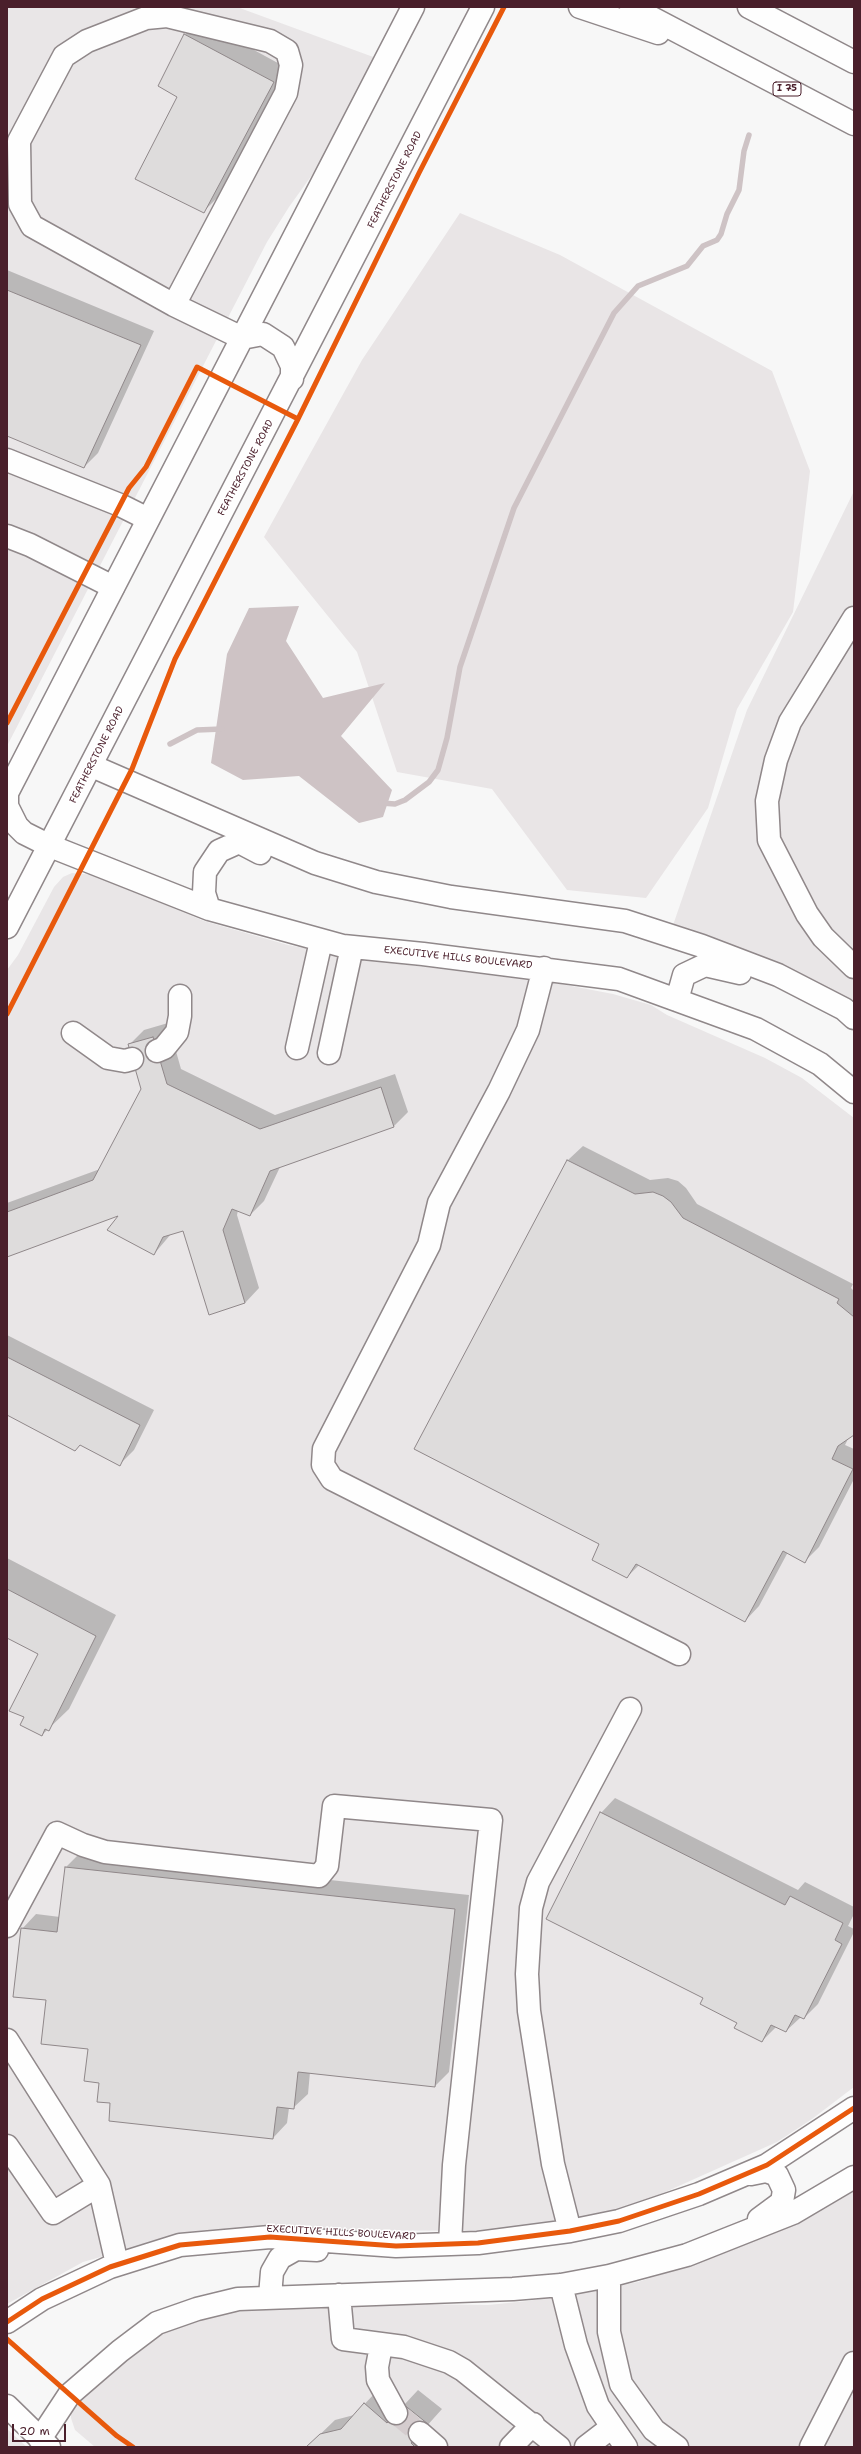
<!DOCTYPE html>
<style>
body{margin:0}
#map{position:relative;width:861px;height:2454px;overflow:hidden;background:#f7f7f7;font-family:"Shantell Sans",sans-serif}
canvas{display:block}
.frame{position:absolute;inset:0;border:8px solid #4a1f2b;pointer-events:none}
.scale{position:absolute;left:12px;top:2424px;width:54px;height:18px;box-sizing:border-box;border:2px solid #4a1f2b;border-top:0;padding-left:5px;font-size:12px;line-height:14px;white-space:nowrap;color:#4a1f2b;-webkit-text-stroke:3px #fff;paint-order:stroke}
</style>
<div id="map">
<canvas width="861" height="2454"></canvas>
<div class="frame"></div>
<div class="scale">20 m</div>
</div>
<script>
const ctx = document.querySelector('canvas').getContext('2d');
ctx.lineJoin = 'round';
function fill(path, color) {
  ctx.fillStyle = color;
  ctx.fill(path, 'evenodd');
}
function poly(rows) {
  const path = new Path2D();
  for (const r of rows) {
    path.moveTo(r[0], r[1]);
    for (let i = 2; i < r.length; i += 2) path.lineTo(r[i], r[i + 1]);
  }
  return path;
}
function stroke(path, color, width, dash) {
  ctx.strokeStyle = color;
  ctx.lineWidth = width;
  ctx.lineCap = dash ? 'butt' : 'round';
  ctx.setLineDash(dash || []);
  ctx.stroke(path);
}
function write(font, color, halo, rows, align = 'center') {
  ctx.font = font + ' "Shantell Sans",sans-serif';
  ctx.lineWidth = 3;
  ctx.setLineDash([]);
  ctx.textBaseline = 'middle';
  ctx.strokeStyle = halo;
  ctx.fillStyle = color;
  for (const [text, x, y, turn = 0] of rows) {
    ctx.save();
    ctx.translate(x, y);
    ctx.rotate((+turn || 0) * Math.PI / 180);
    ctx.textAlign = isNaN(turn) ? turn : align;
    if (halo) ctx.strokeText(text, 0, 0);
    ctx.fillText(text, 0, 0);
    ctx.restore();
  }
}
const built = poly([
 [7,7,237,7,376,58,322,161,289,207,267,242,7,746],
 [854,491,854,1013,671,931,747,710],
 [72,873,94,875,204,921,288,945,369,960,561,984,613,994,651,1005,667,1015,765,1058,802,1078,854,1118,854,2087,812,2119,777,2142,634,2206,604,2214,497,2231,299,2230,157,2241,83,2262,7,2304,7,970,18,955,54,887,63,877],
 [854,2184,854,2447,95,2447,75,2430,71,2418,71,2407,147,2338,216,2312,304,2303,488,2305,528,2301,638,2282,695,2263],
 [7,2429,27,2447,7,2447]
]);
const green = poly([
 [460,213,560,255,772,371,810,471,793,612,737,709,708,808,646,898,567,890,492,789,397,772,357,652,264,537,362,360]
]);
const water = poly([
 [299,606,286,641,323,698,385,683,341,736,392,790,383,817,359,823,299,776,243,780,211,763,227,654,249,608]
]);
const shadow = poly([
 [199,20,287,68,218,197,204,211,178,96,185,35],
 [7,270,154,331,98,453,84,467,7,435],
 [168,1023,181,1069,275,1115,395,1074,408,1112,394,1126,280,1167,264,1201,250,1215,238,1210,237,1215,259,1288,245,1303,184,1230,171,1234,154,1254,121,1213,7,1256,7,1203,100,1169,142,1089,129,1045,144,1030],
 [583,1146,650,1180,668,1178,678,1181,686,1188,697,1204,853,1284,851,1288,854,1291,854,1433,849,1437,845,1445,854,1449,854,1479,819,1547,805,1561,788,1552,759,1606,745,1621,640,1564,627,1577,600,1544,415,1449,568,1160],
 [7,1335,154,1410,134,1450,119,1465,81,1444,75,1450,7,1414],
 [7,1558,116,1615,69,1709,42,1735,25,1717,39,1654,7,1637],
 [615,1798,798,1890,805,1882,854,1907,854,1914,848,1926,854,1929,854,1932,818,2004,804,2018,801,2017,786,2031,777,2026,762,2041,704,1997,601,1813],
 [80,1853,469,1895,449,2072,435,2086,310,2072,308,2094,293,2108,289,2108,287,2123,273,2138,112,2102,100,2082,89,2048,47,1999,22,1929,36,1914,60,1917,66,1867],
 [379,2389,404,2405,418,2390,442,2409,425,2428,446,2447,307,2447,335,2420,354,2415]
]);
const stream = poly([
 [170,744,197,730,222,729],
 [381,803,395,804,405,800,429,782,438,770,447,738,460,667,514,508,614,313,638,286,687,266,703,246,717,240,721,234,727,214,739,190,744,151,749,135]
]);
const building = poly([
 [184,34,274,82,204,213,135,179,177,97,158,86,184,34],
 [7,290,141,345,84,468,7,436,7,290],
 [153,1037,167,1084,260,1129,381,1087,394,1127,270,1171,250,1216,232,1209,223,1230,245,1303,209,1315,183,1231,163,1237,154,1255,107,1230,118,1216,7,1257,7,1212,93,1180,141,1089,128,1044,153,1037],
 [567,1160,635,1194,653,1192,663,1196,671,1202,683,1218,839,1299,837,1303,854,1317,854,1435,838,1446,832,1459,853,1469,805,1563,783,1551,745,1622,636,1564,627,1578,592,1560,599,1544,414,1449,567,1160],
 [7,1357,140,1425,120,1466,80,1445,75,1451,7,1415,7,1357],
 [7,1589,96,1636,49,1731,45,1729,42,1736,20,1725,24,1717,9,1711,38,1654,7,1638,7,1589],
 [600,1812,785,1905,790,1896,843,1923,835,1940,842,1944,804,2019,795,2015,786,2032,771,2025,762,2042,734,2028,737,2023,700,2004,703,1998,546,1919,600,1812],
 [65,1867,455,1909,435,2087,298,2072,294,2109,277,2107,273,2139,109,2121,110,2103,97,2102,99,2083,84,2081,88,2049,41,2044,46,2000,13,1997,21,1928,57,1932,65,1867],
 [364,2403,387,2423,403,2404,428,2424,411,2443,415,2447,306,2447,320,2434,341,2429,364,2403]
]);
const minorTunnel = poly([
 [396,2413,420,2433]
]);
const minor = poly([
 [174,305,286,93,291,65,287,51,270,41,167,16,146,18,87,41,64,56,19,141,20,204,32,226,174,305,242,338],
 [7,460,120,505,148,519],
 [7,536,30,545,113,587],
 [854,618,790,722,776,760,767,801,769,840,807,914,823,937,854,967],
 [92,766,315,863,376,882,451,897,625,921,702,946,778,975,844,1009,854,1018],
 [50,846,209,909,343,946,423,954,619,979,756,1029,820,1064,854,1092],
 [209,909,204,893,205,872,219,851,239,842,260,853],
 [544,968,528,1030,499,1091,439,1203,429,1245,324,1449,323,1465,332,1479,679,1654],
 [677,1000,684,975,705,965,740,973],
 [73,1033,108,1058,125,1061,132,1059],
 [297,1048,321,941],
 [157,1051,164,1048,177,1032,180,1016,180,996],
 [329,1053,352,947],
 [7,1926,57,1833,83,1845,105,1852,319,1876,327,1866,334,1806,491,1820,454,2165,450,2244],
 [7,2040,99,2185,117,2264],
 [7,2146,53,2213,99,2185],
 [751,2174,766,2171,777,2175,784,2190,782,2202,759,2219],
 [570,2231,553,2164,529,2011,527,1974,531,1908,538,1882,630,1709],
 [609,2276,609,2332,621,2384,654,2430,677,2447],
 [561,2285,576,2345,598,2406,626,2447],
 [339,2295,343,2339,404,2347,449,2362,463,2370,559,2447],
 [270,2296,272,2272,280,2258,296,2249,317,2250],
 [7,2322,42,2299,110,2267,180,2245,270,2237,396,2246,478,2243,570,2231,619,2221,699,2194,767,2165,854,2108],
 [381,2346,377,2367,378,2380,396,2413],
 [420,2433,436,2447],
 [40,2439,69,2395,120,2351,157,2323,197,2309,238,2299,513,2289,561,2285,609,2276,687,2255,793,2213,854,2177],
 [511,2447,533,2424],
 [586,2447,612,2427],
 [811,2447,854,2363]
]);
const major = poly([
 [242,338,263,334,283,347,292,366,292,379],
 [7,793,413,7],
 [7,794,7,806,17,826,24,833,50,846],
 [7,927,483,7],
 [7,2406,49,2447]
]);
const highway = poly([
 [580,7,658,33],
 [631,7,854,124],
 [749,7,854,62]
]);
const cycleway = poly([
 [7,723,129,488,146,467,197,367,298,419],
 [7,1014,132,769,175,659,298,419,419,173,504,7],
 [7,2322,42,2299,110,2267,180,2245,270,2237,396,2246,478,2243,570,2231,619,2221,699,2194,767,2165,854,2108],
 [7,2339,117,2436,133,2447]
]);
const shields = [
 [787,89,28]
];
const shieldNames = [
 ["I 75",787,89]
];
const streetNames = [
 ["FEATHERSTONE ROAD",395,180,-63],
 ["FEATHERSTONE ROAD",246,468,-62],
 ["FEATHERSTONE ROAD",97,755,-63],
 ["EXECUTIVE HILLS BOULEVARD",458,958,6],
 ["EXECUTIVE HILLS BOULEVARD",341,2233,3]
];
fill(built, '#e9e6e7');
fill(green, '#e9e5e6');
fill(water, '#cec3c5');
fill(shadow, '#0003');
stroke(stream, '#cec3c5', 5.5);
fill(building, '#dedcdc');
stroke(building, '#90888a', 1);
stroke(minorTunnel, '#d4ccce', 22, [22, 11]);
stroke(minor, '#90888a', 25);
stroke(major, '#90888a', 25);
stroke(highway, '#90888a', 25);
stroke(minor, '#fefefe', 22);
stroke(major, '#fefefe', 22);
stroke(highway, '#fefefe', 22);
stroke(cycleway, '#e8590c', 5);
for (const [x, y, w] of shields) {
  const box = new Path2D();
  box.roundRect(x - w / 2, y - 7, w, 14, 3);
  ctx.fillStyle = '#fff';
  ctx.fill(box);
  stroke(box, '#4a1f2b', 1);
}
write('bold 9px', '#4a1f2b', null, shieldNames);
write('10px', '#4a1f2b', '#fff', streetNames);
</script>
